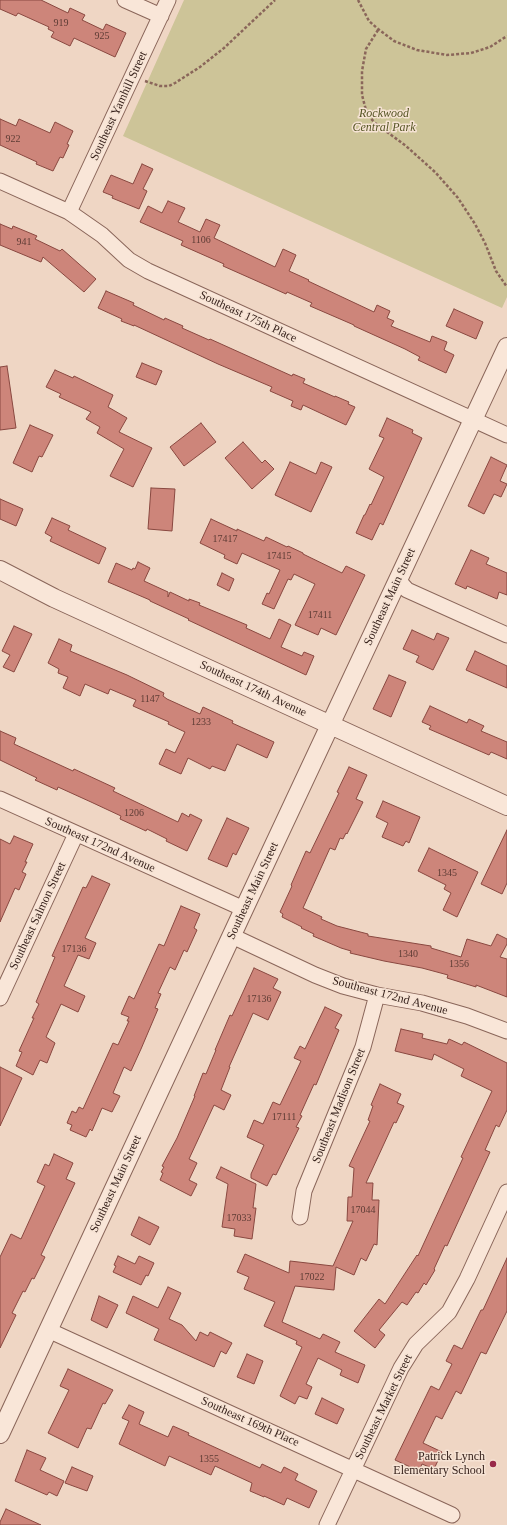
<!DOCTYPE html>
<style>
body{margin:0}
canvas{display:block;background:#efd6c4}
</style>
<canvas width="507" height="1525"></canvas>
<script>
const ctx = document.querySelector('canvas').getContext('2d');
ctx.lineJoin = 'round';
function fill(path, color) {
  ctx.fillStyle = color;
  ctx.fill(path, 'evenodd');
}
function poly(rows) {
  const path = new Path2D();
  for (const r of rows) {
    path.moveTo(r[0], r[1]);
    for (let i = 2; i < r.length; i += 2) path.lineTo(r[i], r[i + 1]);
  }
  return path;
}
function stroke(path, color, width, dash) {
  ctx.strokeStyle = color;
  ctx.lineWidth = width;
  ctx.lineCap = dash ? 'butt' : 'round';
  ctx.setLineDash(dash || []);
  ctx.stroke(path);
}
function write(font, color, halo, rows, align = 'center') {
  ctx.font = font + ' "Times New Roman",serif';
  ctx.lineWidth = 3;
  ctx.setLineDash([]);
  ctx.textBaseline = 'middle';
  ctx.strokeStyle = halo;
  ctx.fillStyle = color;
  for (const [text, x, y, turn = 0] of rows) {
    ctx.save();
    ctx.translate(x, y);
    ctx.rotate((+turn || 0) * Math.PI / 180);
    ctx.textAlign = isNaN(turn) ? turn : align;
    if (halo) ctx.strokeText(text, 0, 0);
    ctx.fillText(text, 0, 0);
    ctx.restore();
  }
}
const green = poly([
 [184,0,507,0,507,297,502,308,123,136]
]);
const building = poly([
 [0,0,41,0,68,13,70,8,85,15,82,20,103,30,106,24,126,33,115,57,74,38,70,46,51,37,54,32,48,29,49,27,18,13,16,16,0,9,0,0],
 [0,119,16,126,19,119,50,133,55,122,73,131,67,144,69,145,63,158,60,157,53,171,36,164,37,162,0,145,0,119],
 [142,164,153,169,143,189,147,191,139,209,112,198,113,196,103,192,111,175,133,184,142,164],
 [168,201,185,208,178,222,200,232,206,219,220,225,214,238,275,267,283,249,296,255,289,271,309,280,308,281,374,312,377,305,390,311,387,318,394,321,391,326,430,342,432,336,447,342,444,350,454,355,446,373,418,360,420,357,405,349,354,326,354,325,310,306,312,303,287,292,286,294,223,266,224,264,181,245,183,241,140,222,148,206,162,213,168,201],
 [0,224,12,229,13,226,37,236,35,239,60,251,62,249,96,279,84,292,43,257,41,262,0,245,0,224],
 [106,291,134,303,133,305,164,320,165,318,183,326,182,328,209,340,210,339,292,376,293,374,305,379,303,383,335,397,335,396,349,402,348,404,355,407,346,425,303,405,301,410,291,406,293,401,270,391,272,387,218,364,134,325,134,326,121,321,122,319,98,308,106,291],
 [454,309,483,322,476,339,446,326,454,309],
 [142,363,162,371,156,385,136,377,142,363],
 [7,366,16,428,0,430,0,367,7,366],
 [55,370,73,378,74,376,113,395,108,407,127,418,119,432,152,448,133,487,110,476,124,449,97,433,100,427,86,419,91,412,59,397,61,394,46,387,55,370],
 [387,418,413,430,412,433,422,438,383,525,380,523,372,540,356,533,364,515,365,515,370,504,371,505,384,477,369,469,384,438,379,436,387,418],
 [201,423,216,442,184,466,170,447,201,423],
 [30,425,53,435,42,457,39,456,32,472,13,463,30,425],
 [243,442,262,463,265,460,274,469,252,489,225,458,243,442],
 [491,457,507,465,500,481,507,484,501,497,494,494,484,514,468,506,491,457],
 [290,462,316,474,321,462,332,467,311,512,275,495,290,462],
 [151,488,175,489,172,531,148,529,151,488],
 [0,499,23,509,16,526,0,519,0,499],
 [52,518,70,526,68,530,106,548,99,564,50,541,52,537,45,533,52,518],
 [211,519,237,531,237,529,264,541,266,537,287,547,288,546,303,553,303,554,342,573,346,566,365,575,336,635,321,628,318,635,295,625,315,584,294,574,291,580,288,579,274,609,262,604,267,593,269,594,280,570,242,553,237,564,224,558,225,555,200,543,211,519],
 [471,550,489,558,486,564,507,573,507,595,499,592,497,599,467,586,466,589,455,584,471,550],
 [138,562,150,568,144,581,168,592,168,597,170,592,189,601,189,599,200,603,199,605,247,625,246,628,270,639,279,619,291,625,281,647,302,656,304,652,314,656,306,675,188,620,189,619,150,601,150,600,108,582,116,563,132,570,133,568,135,569,138,562],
 [222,573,234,579,229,591,217,585,222,573],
 [14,626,32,634,14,672,3,667,10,655,2,651,14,626],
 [412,630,434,640,437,633,449,638,433,670,416,662,419,656,403,649,412,630],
 [59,639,72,645,70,651,127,675,164,693,163,696,167,699,200,714,203,707,233,721,232,723,274,742,267,758,237,744,225,771,212,766,210,769,188,758,181,774,159,764,166,749,175,753,185,732,168,724,169,722,133,706,136,700,110,689,108,694,85,684,80,696,63,688,68,677,58,673,59,669,48,663,59,639],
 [475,651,507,666,507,688,466,670,475,651],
 [389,675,406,682,391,717,373,709,389,675],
 [430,706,467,723,469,719,484,726,481,731,507,742,507,759,491,752,489,755,429,729,431,726,422,722,430,706],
 [0,731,16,738,14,744,73,771,74,769,115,788,113,791,178,822,182,813,189,817,190,814,202,820,187,851,166,841,167,839,147,829,146,831,120,819,121,816,91,802,58,787,57,790,35,780,37,778,0,760,0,731],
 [349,767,367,775,356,799,363,802,347,834,346,833,343,839,340,838,335,850,330,848,303,908,322,917,321,919,337,926,368,934,368,936,431,946,431,948,461,957,467,939,491,946,497,934,507,939,507,944,500,957,507,959,507,997,476,985,476,987,447,978,448,975,422,968,384,961,350,953,351,951,341,948,313,936,314,934,301,928,302,927,282,917,283,914,280,912,292,886,291,885,306,851,310,853,339,793,337,792,349,767],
 [383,801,420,817,409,843,406,841,403,846,382,837,388,823,376,817,383,801],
 [227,818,249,828,236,855,233,853,227,867,208,859,227,818],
 [507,830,507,883,502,894,481,884,507,830],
 [14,836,33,844,25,862,27,862,22,872,26,874,19,890,15,888,0,922,0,839,10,844,14,836],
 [429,848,478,872,457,917,443,910,451,893,444,889,446,885,418,871,429,848],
 [92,876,110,884,85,938,96,943,89,959,78,955,64,986,85,996,78,1012,61,1004,46,1037,55,1043,47,1063,40,1060,33,1075,16,1066,22,1052,19,1051,34,1018,32,1018,39,1004,36,1002,55,957,52,956,83,887,86,888,92,876],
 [181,906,200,914,194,928,197,930,187,952,184,950,175,970,170,967,158,993,161,994,155,1008,158,1009,141,1049,131,1071,124,1067,113,1093,120,1096,112,1112,102,1108,92,1131,90,1129,86,1137,70,1130,72,1125,67,1123,72,1111,76,1113,79,1107,83,1109,113,1043,118,1045,129,1021,127,1021,129,1017,121,1014,129,996,134,999,159,944,164,946,181,906],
 [254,968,278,979,273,988,281,992,268,1020,253,1013,229,1067,230,1067,221,1090,231,1095,224,1110,214,1105,189,1159,197,1163,189,1180,197,1184,191,1196,160,1180,163,1173,161,1172,164,1167,162,1166,177,1138,195,1096,194,1096,203,1073,206,1074,216,1050,215,1050,230,1015,232,1016,254,968],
 [325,1007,342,1015,335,1028,339,1030,316,1085,314,1084,300,1115,302,1116,296,1127,299,1128,276,1175,273,1174,267,1186,251,1178,251,1174,264,1145,247,1137,254,1120,263,1124,273,1102,280,1105,301,1061,294,1058,300,1046,305,1049,325,1007],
 [401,1029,423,1034,422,1038,447,1044,449,1039,462,1045,464,1042,507,1063,507,1110,499,1127,496,1125,485,1150,490,1152,447,1246,445,1245,434,1269,435,1270,426,1285,424,1283,418,1293,416,1292,407,1305,402,1302,379,1330,385,1335,375,1348,354,1331,379,1299,385,1304,417,1255,418,1256,463,1158,461,1157,492,1091,461,1076,464,1069,434,1054,432,1060,395,1051,401,1029],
 [0,1067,22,1078,0,1126,0,1067],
 [380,1084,401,1094,397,1103,404,1106,396,1123,394,1122,366,1183,373,1183,372,1200,379,1200,377,1245,374,1244,366,1261,361,1258,354,1275,336,1267,334,1290,295,1286,282,1322,320,1339,323,1334,340,1342,335,1352,365,1365,358,1383,340,1375,342,1370,318,1358,306,1384,312,1387,307,1399,299,1396,295,1404,280,1396,302,1347,296,1344,297,1341,264,1326,275,1302,244,1289,249,1277,237,1272,245,1254,289,1273,290,1261,333,1266,353,1221,347,1221,348,1197,352,1197,354,1168,349,1166,370,1121,368,1120,373,1106,371,1105,380,1084],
 [54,1154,73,1163,66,1179,75,1183,41,1255,45,1257,34,1279,32,1278,25,1292,23,1291,12,1313,16,1315,0,1348,0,1257,11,1234,21,1239,45,1186,37,1182,45,1164,49,1166,54,1154],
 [221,1167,256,1184,253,1208,256,1208,252,1239,234,1236,235,1229,222,1227,228,1184,216,1178,221,1167],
 [139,1217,159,1227,150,1245,131,1235,139,1217],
 [118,1256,135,1264,139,1256,154,1263,148,1276,146,1275,141,1285,113,1272,116,1266,114,1265,118,1256],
 [507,1258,507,1311,486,1354,481,1352,461,1394,456,1391,442,1419,436,1416,423,1443,442,1452,434,1469,422,1464,419,1471,395,1460,428,1392,431,1386,439,1390,452,1364,446,1361,454,1345,462,1349,481,1310,483,1310,507,1258],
 [168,1287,181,1293,169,1319,182,1325,196,1341,200,1332,208,1336,210,1332,232,1343,226,1354,221,1351,214,1367,154,1340,159,1329,126,1313,133,1296,158,1308,168,1287],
 [99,1296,118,1305,107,1328,91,1320,99,1296],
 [247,1354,263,1361,254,1384,237,1377,247,1354],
 [68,1369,113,1390,105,1404,103,1403,91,1429,87,1428,78,1448,48,1433,69,1390,60,1386,68,1369],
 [322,1398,344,1409,337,1424,315,1414,322,1398],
 [129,1405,144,1412,139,1424,168,1437,173,1426,189,1433,188,1435,260,1468,262,1464,281,1473,284,1467,298,1474,295,1480,317,1491,309,1508,287,1498,284,1505,264,1496,264,1497,250,1491,252,1483,215,1466,211,1475,169,1456,165,1466,119,1444,129,1421,122,1418,129,1405],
 [27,1450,46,1458,40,1470,64,1481,57,1496,49,1492,47,1495,15,1481,27,1450],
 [72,1467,93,1476,87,1491,65,1483,72,1467],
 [6,1509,41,1525,0,1525,0,1522,6,1509]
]);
const path = poly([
 [358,0,369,21,378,29,394,41,417,50,447,55,471,53,490,47,507,36],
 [378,30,366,49,362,71,362,95,367,114,375,123,406,146,435,172,458,198,475,224,485,243,496,271,507,287],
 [145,81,160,86,169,86,175,83,200,67,224,48,275,0]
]);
const minor = poly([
 [125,0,161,16],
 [0,181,69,212,102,235,129,260,148,271,507,435],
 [69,212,168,0],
 [398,580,407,590,507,635],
 [0,799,244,909],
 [232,936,315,975,343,986,377,995,422,1003,467,1016,507,1031],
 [0,998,76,834],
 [300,1217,304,1191,363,1047,377,995],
 [48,1330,452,1515],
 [327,1525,401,1368,416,1344,449,1312,467,1279,507,1192]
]);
const tertiary = poly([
 [0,570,54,598,507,806],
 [0,1434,244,909,507,347]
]);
const markers = [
 [493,1464,4,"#992a4a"]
];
const numberNames = [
 ["919",61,23],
 ["925",102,36],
 ["922",13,139],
 ["1106",201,240],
 ["941",24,242],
 ["17417",225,539],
 ["17415",279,556],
 ["17411",320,615],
 ["1147",150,699],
 ["1233",201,722],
 ["1206",134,813],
 ["1345",447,873],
 ["17136",74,949],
 ["1340",408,954],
 ["1356",459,964],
 ["17136",259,999],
 ["17111",284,1117],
 ["17044",363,1210],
 ["17033",239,1218],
 ["17022",312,1277],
 ["1355",209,1459]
];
const streetNames = [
 ["Southeast Yamhill Street",119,106,-65],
 ["Southeast 175th Place",248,317,25],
 ["Southeast Main Street",390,597,-65],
 ["Southeast 174th Avenue",253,689,25],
 ["Southeast 172nd Avenue",100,845,24],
 ["Southeast Main Street",253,891,-65],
 ["Southeast Salmon Street",38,916,-65],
 ["Southeast 172nd Avenue",390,996,15],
 ["Southeast Madison Street",339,1106,-68],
 ["Southeast Main Street",116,1184,-65],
 ["Southeast Market Street",384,1407,-64],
 ["Southeast 169th Place",250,1422,24]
];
const parkNames = [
 ["Rockwood",384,114],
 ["Central Park",384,128]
];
const poiNames = [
 ["Patrick Lynch",485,1457],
 ["Elementary School",485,1471]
];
fill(green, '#cdc498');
fill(building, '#cd857a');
stroke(building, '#894840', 1);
stroke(minor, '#8a665a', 17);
stroke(tertiary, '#8a665a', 20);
stroke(path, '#8a665a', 2.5, [3, 2]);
stroke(minor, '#f9e6d8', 15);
stroke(tertiary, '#f9e6d8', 18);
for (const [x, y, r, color] of markers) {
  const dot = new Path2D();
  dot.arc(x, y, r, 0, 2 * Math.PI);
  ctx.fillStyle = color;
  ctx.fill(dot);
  stroke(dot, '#f6e3d4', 1.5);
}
write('10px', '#5e3c35', null, numberNames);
write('12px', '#39241e', '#f6e3d4', streetNames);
write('italic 12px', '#565525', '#f6e3d4', parkNames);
write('12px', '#39241e', '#f6e3d4', poiNames, 'right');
</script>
